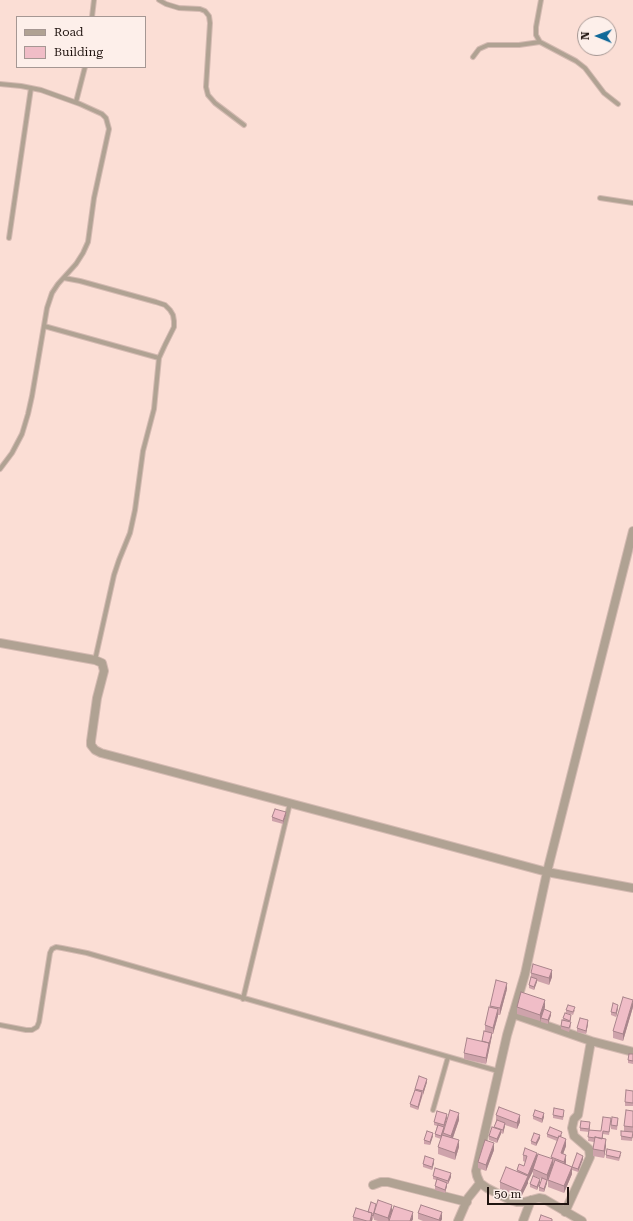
<!DOCTYPE html>
<style>
body{margin:0}
#map{position:relative;width:633px;height:1221px;overflow:hidden;background:#fbded5;font-family:"Roboto Serif",serif}
canvas{display:block}
.legend{position:absolute;left:16px;top:16px;width:130px;height:52px;box-sizing:border-box;background:#fdefea;border:1px solid #a59793;margin:0;padding:5px 7px;list-style:none;font-size:12px;color:#201410}
.legend li{display:flex;align-items:center;gap:8px;height:20px}
.legend b{width:20px;border:1px solid #a59793}
.north{position:absolute;left:577px;top:16px;width:40px;height:40px;box-sizing:border-box;background:#fdefea;border:1px solid #a59793;border-radius:50%;rotate:271deg;font-size:11px;font-weight:700;line-height:16px;text-align:center;color:#201410}
.north::after{content:'';display:block;margin:auto;width:14px;height:18px;background:#106999;clip-path:polygon(50% 0,100% 100%,50% 72%,0 100%)}
.scale{position:absolute;left:487px;top:1187px;width:82px;height:18px;box-sizing:border-box;border:2px solid #201410;border-top:0;padding-left:5px;font-size:12px;line-height:14px;white-space:nowrap;color:#201410;-webkit-text-stroke:3px #fdefea;paint-order:stroke}
</style>
<div id="map">
<canvas width="633" height="1221"></canvas>
<ul class="legend">
<li><b style="height:5px;background:#b0a293"></b>Road</li>
<li><b style="height:11px;background:#f0bdc7"></b>Building</li>
</ul>
<div class="north">N</div>
<div class="scale">50 m</div>
</div>
<script>
const ctx = document.querySelector('canvas').getContext('2d');
ctx.lineJoin = 'round';
function poly(rows) {
  const path = new Path2D();
  for (const r of rows) {
    path.moveTo(r[0], r[1]);
    for (let i = 2; i < r.length; i += 2) path.lineTo(r[i], r[i + 1]);
  }
  return path;
}
function stroke(path, color, width, dash) {
  ctx.strokeStyle = color;
  ctx.lineWidth = width;
  ctx.lineCap = dash ? 'butt' : 'round';
  ctx.setLineDash(dash || []);
  ctx.stroke(path);
}
function fill(path, color) {
  ctx.fillStyle = color;
  ctx.fill(path, 'evenodd');
}
const lane = poly([
 [159,0,166,4,179,8,200,9,205,11,209,16,210,23,206,87,208,95,215,103,244,125],
 [541,0,536,27,536,35,540,42,576,61,585,68,604,93,618,104],
 [92,17,94,0],
 [473,57,479,49,488,45,519,45,540,42],
 [0,84,21,86,41,90,80,104,102,114,106,118,109,129,94,198,88,242,83,253,76,264,58,284,52,293,47,308,32,396,28,414,22,434,12,453,0,469],
 [76,102,85,67],
 [600,198,633,203],
 [9,238,31,88],
 [64,278,80,281,156,302,165,305,170,310,173,315,174,321,174,327,165,345,159,358,154,409,143,451,135,510,130,533,119,560,114,575,95,660],
 [44,326,159,358],
 [243,999,290,803],
 [0,1025,26,1030,32,1030,37,1027,39,1022,50,953,52,949,56,947,62,948,87,953,498,1071],
 [433,1110,448,1057]
]);
const street = poly([
 [0,643,95,660,102,663,104,671,97,698,91,741,91,745,95,750,101,753,387,829,547,872,633,888],
 [513,1014,591,1041,633,1052],
 [373,1185,381,1182,388,1182,467,1202],
 [565,1212,590,1157,589,1149,574,1136,572,1128,574,1119,578,1115,591,1041],
 [458,1221,468,1198,480,1183],
 [523,1221,531,1200],
 [582,1221,544,1199,539,1198,524,1202,517,1202,510,1200,487,1188,480,1183,477,1176,476,1171,507,1035,525,974,547,872,633,531]
]);
const wall = poly([
 [286,815,283,824,272,821,272,817],
 [531,973,552,977,549,985,537,981,534,990,529,988,529,985,531,978],
 [507,989,500,1015,498,1015,493,1034,492,1034,489,1050,486,1064,464,1059,464,1053,482,1041,485,1031,485,1025,490,1006],
 [517,1007,545,1007,540,1021,517,1014],
 [633,1007,623,1041,613,1038,613,1031],
 [618,1008,616,1017,611,1015,611,1012],
 [566,1010,575,1010,573,1015,566,1013],
 [551,1015,548,1024,541,1022,541,1018],
 [563,1018,571,1019,570,1022,571,1026,569,1032,561,1029,561,1026],
 [588,1024,586,1034,577,1032,577,1028],
 [633,1054,633,1064,628,1063,628,1060],
 [427,1082,418,1110,410,1107,410,1104,415,1089],
 [633,1091,633,1106,625,1106,625,1102],
 [633,1111,633,1134,632,1141,621,1140,621,1131,624,1132,624,1126],
 [564,1113,563,1120,553,1118,553,1115],
 [496,1115,520,1122,517,1129,505,1125,503,1134,501,1133,497,1143,489,1140,489,1136,494,1128,496,1121],
 [533,1116,544,1117,542,1123,533,1119],
 [447,1118,444,1129,459,1120,453,1138,459,1147,455,1160,438,1154,438,1147,443,1134,441,1139,435,1137,435,1134,437,1126,434,1125,434,1122],
 [618,1121,617,1130,611,1129,611,1125],
 [611,1122,609,1135,603,1134,603,1139,606,1146,604,1158,593,1156,593,1149,594,1142,588,1141,589,1132,580,1131,580,1128,590,1125,590,1130,601,1131],
 [547,1134,562,1135,561,1137,566,1146,563,1154,566,1162,566,1164,572,1167,583,1159,578,1172,572,1170,572,1174,564,1193,548,1187,548,1180,544,1192,539,1191,539,1187,542,1179,533,1176,533,1171,528,1181,528,1183,521,1197,500,1189,500,1182,517,1171,517,1170,524,1166,525,1162,523,1161,523,1155,551,1159,551,1157,557,1141,547,1137],
 [433,1136,430,1145,424,1144,424,1140],
 [540,1138,536,1146,531,1144,531,1141],
 [494,1150,486,1171,478,1168,478,1162],
 [606,1155,621,1155,619,1161,606,1158],
 [434,1163,432,1170,423,1167,423,1164],
 [433,1176,451,1177,448,1184,447,1184,447,1186,445,1193,435,1190,435,1186,436,1180,433,1179],
 [540,1182,537,1190,530,1187,530,1184],
 [392,1209,413,1219,412,1221,378,1221,374,1220,374,1217,372,1221,353,1221,353,1217,368,1212],
 [418,1213,442,1219,441,1221,423,1221,418,1219]
]);
const shadedWall = poly([
 [286,812,286,815,283,824,283,821],
 [552,970,552,977,549,985,549,978],
 [537,979,537,982,534,990,534,987],
 [507,983,507,989,500,1015,500,1008],
 [545,1000,545,1007,540,1021,540,1015],
 [633,1000,633,1007,623,1041,623,1034],
 [618,1005,618,1008,616,1017,616,1013],
 [498,1009,498,1016,493,1034,493,1028],
 [551,1012,551,1015,548,1024,548,1020],
 [588,1020,588,1024,586,1034,586,1031],
 [492,1033,492,1036,486,1064,486,1058],
 [427,1079,427,1082,423,1095,423,1091],
 [422,1092,422,1096,418,1110,418,1107],
 [459,1113,459,1120,451,1143,451,1136],
 [544,1113,544,1117,542,1123,542,1119],
 [447,1114,447,1118,441,1139,441,1136],
 [520,1115,520,1122,517,1129,517,1123],
 [505,1123,505,1126,503,1134,503,1130],
 [501,1130,501,1134,497,1143,497,1139],
 [433,1133,433,1136,430,1145,430,1142],
 [540,1135,540,1138,536,1146,536,1143],
 [566,1139,566,1146,561,1160,561,1153],
 [606,1139,606,1146,604,1158,604,1151],
 [459,1140,459,1147,455,1160,455,1153],
 [494,1143,494,1150,486,1171,486,1165],
 [537,1153,537,1160,533,1169,533,1171,528,1181,528,1175],
 [566,1155,566,1162,564,1169,564,1162],
 [583,1156,583,1159,578,1172,578,1169],
 [434,1159,434,1163,432,1170,432,1167],
 [553,1159,553,1166,547,1181,547,1175],
 [572,1167,572,1174,564,1193,564,1186],
 [451,1173,451,1177,448,1184,448,1181],
 [528,1176,528,1183,521,1197,521,1191],
 [540,1179,540,1182,537,1190,537,1187],
 [547,1180,547,1183,544,1192,544,1189],
 [447,1183,447,1186,445,1193,445,1190],
 [392,1205,392,1212,388,1221,388,1218],
 [413,1212,413,1219,412,1221,410,1221],
 [442,1212,442,1219,441,1221,439,1221],
 [372,1213,372,1221,370,1221]
]);
const building = poly([
 [275,809,286,812,283,821,272,817,275,809],
 [533,964,552,970,549,978,531,973,533,964],
 [531,977,537,979,534,987,529,985,531,977],
 [496,980,507,983,500,1008,490,1006,496,980],
 [521,992,545,1000,540,1015,517,1007,521,992],
 [623,997,633,1000,623,1034,613,1031,623,997],
 [613,1003,618,1005,616,1013,611,1012,613,1003],
 [568,1005,575,1007,573,1012,566,1010,568,1005],
 [489,1007,498,1009,493,1028,485,1025,489,1007],
 [544,1009,551,1012,548,1020,541,1018,544,1009],
 [565,1013,571,1015,570,1021,563,1018,565,1013],
 [580,1018,588,1020,586,1031,577,1028,580,1018],
 [562,1020,571,1022,569,1028,561,1026,562,1020],
 [484,1031,492,1033,489,1044,489,1043,482,1041,484,1031],
 [467,1038,489,1043,486,1058,464,1053,467,1038],
 [629,1054,633,1054,633,1061,628,1060,629,1054],
 [419,1076,427,1079,423,1091,415,1089,419,1076],
 [415,1090,422,1092,418,1107,410,1104,415,1090],
 [626,1090,633,1091,633,1103,625,1102,626,1090],
 [499,1107,520,1115,517,1123,496,1115,499,1107],
 [554,1108,564,1110,563,1117,553,1115,554,1108],
 [450,1110,459,1113,451,1136,443,1133,450,1110],
 [535,1110,544,1113,542,1119,533,1116,535,1110],
 [626,1110,633,1111,633,1127,624,1126,626,1110],
 [437,1111,447,1114,444,1125,434,1122,437,1111],
 [603,1117,611,1118,609,1132,603,1131,602,1139,595,1137,595,1138,588,1137,589,1130,601,1131,603,1117],
 [612,1117,618,1118,617,1126,611,1125,612,1117],
 [497,1120,505,1123,503,1130,494,1127,497,1120],
 [581,1121,590,1122,589,1129,580,1128,581,1121],
 [438,1125,444,1127,441,1136,435,1134,438,1125],
 [492,1127,501,1130,497,1139,489,1136,492,1127],
 [550,1127,562,1132,560,1137,559,1136,558,1138,547,1134,550,1127],
 [427,1131,433,1133,430,1142,424,1140,427,1131],
 [621,1131,633,1132,632,1138,621,1136,621,1131],
 [534,1133,540,1135,536,1143,531,1141,534,1133],
 [442,1135,459,1140,455,1153,438,1147,442,1135],
 [559,1136,566,1139,561,1153,566,1155,564,1162,551,1157,559,1136],
 [595,1137,606,1139,604,1151,593,1149,595,1137],
 [485,1140,494,1143,486,1165,478,1162,485,1140],
 [525,1148,537,1153,528,1175,517,1170,519,1164,524,1166,527,1156,523,1155,525,1148],
 [607,1149,621,1152,619,1158,606,1155,607,1149],
 [577,1153,583,1156,578,1169,572,1167,577,1153],
 [538,1154,553,1159,547,1175,533,1169,538,1154],
 [425,1156,434,1159,432,1167,423,1164,425,1156],
 [555,1160,572,1167,564,1186,548,1180,555,1160],
 [506,1167,528,1176,521,1191,500,1182,506,1167],
 [435,1168,451,1173,448,1181,433,1176,435,1168],
 [533,1176,540,1179,537,1187,530,1184,533,1176],
 [542,1178,547,1180,544,1189,539,1187,542,1178],
 [437,1179,447,1183,445,1190,435,1186,437,1179],
 [378,1200,392,1205,388,1218,374,1213,378,1200],
 [371,1202,376,1204,373,1216,372,1215,372,1213,368,1212,371,1202],
 [421,1205,442,1212,439,1220,418,1213,421,1205],
 [394,1206,413,1212,410,1221,389,1221,394,1206],
 [356,1208,372,1213,370,1221,367,1221,353,1217,356,1208],
 [541,1215,552,1219,552,1221,539,1221,541,1215]
]);
stroke(lane, '#d4bab2', 6);
stroke(street, '#d4bab2', 10);
stroke(lane, '#b0a293', 4);
stroke(street, '#b0a293', 8);
fill(wall, '#cea3ab');
fill(shadedWall, '#a8848b');
fill(building, '#f0bdc7');
stroke(building, '#a8848b', 1);
</script>
